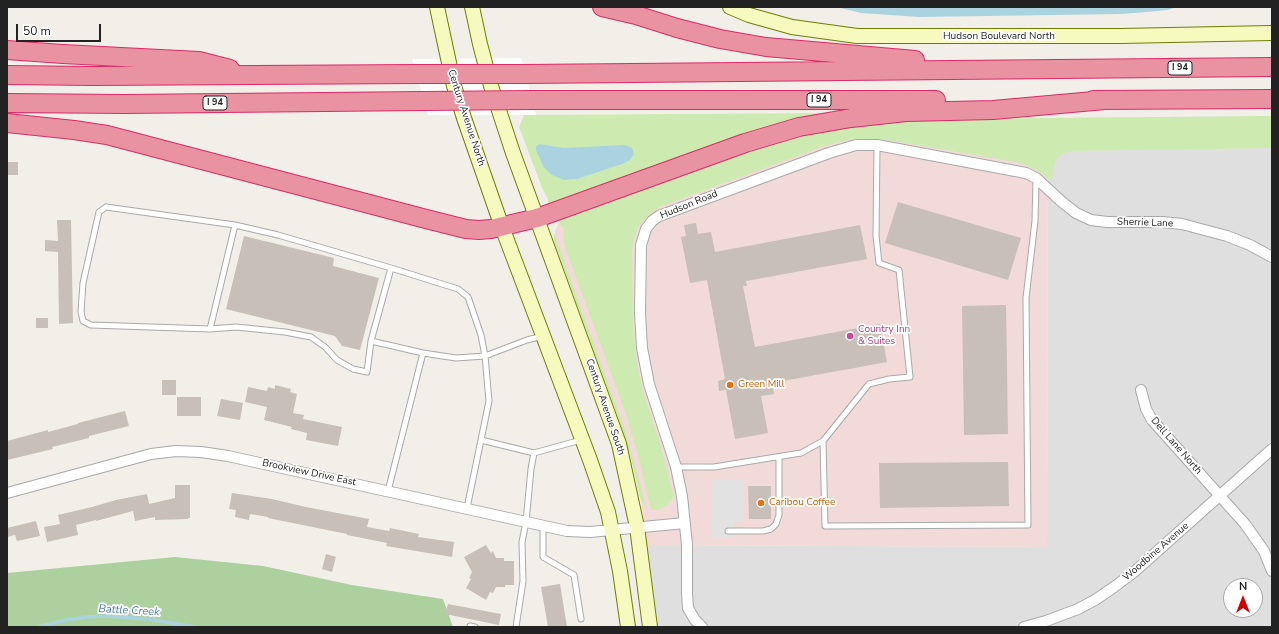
<!DOCTYPE html>
<style>
body{margin:0}
#map{position:relative;width:1279px;height:634px;overflow:hidden;background:#f2efe9;font-family:"Nunito Sans",sans-serif}
canvas{display:block}
.frame{position:absolute;inset:0;border:8px solid #222;pointer-events:none}
.north{position:absolute;left:1223px;top:578px;width:40px;height:40px;box-sizing:border-box;background:#fff;border:1px solid #a7a7a7;border-radius:50%;rotate:0deg;font-size:11px;font-weight:700;line-height:16px;text-align:center;color:#222}
.north::after{content:'';display:block;margin:auto;width:14px;height:18px;background:#d40000;clip-path:polygon(50% 0,100% 100%,50% 72%,0 100%)}
.scale{position:absolute;left:16px;top:24px;width:85px;height:18px;box-sizing:border-box;border:2px solid #222;border-top:0;padding-left:5px;font-size:12px;line-height:14px;white-space:nowrap;color:#222;-webkit-text-stroke:3px #fff;paint-order:stroke}
</style>
<div id="map">
<canvas width="1279" height="634"></canvas>
<div class="frame"></div>
<div class="north">N</div>
<div class="scale">50 m</div>
</div>
<script>
const ctx = document.querySelector('canvas').getContext('2d');
ctx.lineJoin = 'round';
function fill(path, color) {
  ctx.fillStyle = color;
  ctx.fill(path, 'evenodd');
}
function poly(rows) {
  const path = new Path2D();
  for (const r of rows) {
    path.moveTo(r[0], r[1]);
    for (let i = 2; i < r.length; i += 2) path.lineTo(r[i], r[i + 1]);
  }
  return path;
}
function stroke(path, color, width, dash) {
  ctx.strokeStyle = color;
  ctx.lineWidth = width;
  ctx.lineCap = dash ? 'butt' : 'round';
  ctx.setLineDash(dash || []);
  ctx.stroke(path);
}
function write(font, color, halo, rows, align = 'center') {
  ctx.font = font + ' "Nunito Sans",sans-serif';
  ctx.lineWidth = 3.5;
  ctx.setLineDash([]);
  ctx.textBaseline = 'middle';
  ctx.strokeStyle = halo;
  ctx.fillStyle = color;
  for (const [text, x, y, turn = 0] of rows) {
    ctx.save();
    ctx.translate(x, y);
    ctx.rotate((+turn || 0) * Math.PI / 180);
    ctx.textAlign = isNaN(turn) ? turn : align;
    if (halo) ctx.strokeText(text, 0, 0);
    ctx.fillText(text, 0, 0);
    ctx.restore();
  }
}
const residential = poly([
 [1272,116,1272,627,657,627,648,552,650,545,1047,547,1048,118],
 [1231,586,1255,586,1255,610,1231,610]
]);
const commercial = poly([
 [1048,118,1047,547,650,545,648,552,642,507,631,458,618,417,554,242,555,231,561,219,755,146]
]);
const grass = poly([
 [845,113,548,206,548,199,543,190,519,127,524,115],
 [1272,116,1272,148,1072,151,1062,154,1056,160,1053,170,1052,181,1035,169,1016,162,881,139,852,139,824,146,659,207,648,215,638,227,635,236,632,250,633,324,636,359,643,391,661,447,673,493,673,498,666,506,657,510,651,510,640,463,626,414,565,247,563,237,564,228,558,224,563,217,755,146,845,124,936,119],
 [554,233,624,427,640,483,645,504,644,505,640,497,631,458,618,417,554,242]
]);
const forest = poly([
 [175,557,263,566,352,585,443,599,453,627,7,627,7,573]
]);
const parking = poly([
 [712,480,744,480,744,521,737,521,734,523,734,538,712,538]
]);
const water = poly([
 [836,7,1176,7,1168,10,1147,12,1121,14,919,17,861,13],
 [540,144,563,148,625,145,632,148,634,154,630,160,622,164,577,179,564,180,552,175,544,168,536,150,536,146]
]);
const pier = poly([
 [521,58,536,115,428,115,412,59]
]);
const stream = poly([
 [38,627,66,620,86,617,106,616,147,619,196,627]
]);
const building = poly([
 [7,162,18,162,18,175,7,175],
 [898,202,1021,238,1008,280,885,243],
 [57,220,71,220,73,323,59,324,58,252,45,251,45,240,58,241],
 [696,223,698,234,711,232,715,252,860,225,867,259,746,281,747,286,743,286,755,347,880,324,887,362,772,383,774,394,761,396,768,433,735,439,726,390,719,391,718,381,725,379,707,280,690,283,681,237,686,236,684,225],
 [244,236,334,258,333,266,379,278,360,350,342,346,335,336,226,309],
 [1006,305,1008,434,964,435,962,306],
 [36,318,48,318,48,328,36,328],
 [162,380,176,380,176,395,162,395],
 [275,385,291,389,290,392,297,394,293,413,304,415,303,419,342,427,338,446,306,440,307,433,291,429,292,427,264,420,267,407,245,402,248,387,267,391,268,387,275,389],
 [177,397,201,397,201,416,177,416],
 [221,399,243,403,240,420,217,416],
 [125,411,129,426,89,436,89,438,52,447,53,449,7,460,7,441,48,430,48,432,78,424,78,423],
 [1008,462,1009,506,880,508,879,463],
 [175,485,190,485,190,518,188,518,188,519,155,520,155,517,135,521,133,511,96,521,96,520,76,525,78,535,47,542,44,527,60,524,58,515,92,507,116,500,147,494,149,504,175,498],
 [748,486,771,486,771,519,749,519],
 [232,493,272,499,306,507,369,519,367,527,389,531,390,528,419,534,418,537,454,542,452,557,386,546,387,543,347,535,347,534,268,518,268,517,250,514,249,520,235,517,236,510,229,509],
 [36,521,40,536,17,541,15,535,7,537,7,528],
 [486,545,491,553,493,551,496,558,504,558,504,561,514,561,514,585,505,585,505,587,496,587,493,593,490,592,486,600,466,588,471,579,469,578,472,572,464,557],
 [326,554,336,557,332,572,322,569],
 [560,584,567,627,548,627,541,587],
 [448,604,501,614,499,625,445,614]
]);
const lane = poly([
 [106,207,235,225,278,235,391,268,371,341,367,372,353,369,337,360,325,347,311,337,285,332,236,327,210,329,91,325,83,321,81,312,83,283,99,212,106,207],
 [391,268,458,289,468,297,481,335,485,356,489,401,467,508],
 [210,329,235,225],
 [371,341,423,353],
 [481,440,534,453,581,440],
 [823,441,825,526,1028,525,1026,298,1035,221,1036,179],
 [676,467,714,467,801,453,823,441,869,384,889,379,910,377,899,270,879,263,876,236,877,145],
 [388,491,423,353,456,358,485,356,527,340,543,336],
 [543,526,543,557,574,575,581,619],
 [728,531,763,531,771,529,776,524,779,515,779,457],
 [470,626,475,627],
 [516,627,523,581,522,542,526,522,531,469,534,453]
]);
const street = poly([
 [1141,390,1146,409,1152,420,1245,524,1264,551,1272,571],
 [7,493,151,454,176,451,201,452,228,456,567,531,590,532,685,523],
 [702,627,695,620,688,608,687,593,687,545,682,496,676,467,649,384,642,348,640,313,641,245,646,229,652,221,659,216,829,153,856,145,877,145,1026,173,1036,178,1062,202,1076,213,1091,220,1107,222,1162,222,1182,224,1227,236,1250,245,1272,257],
 [1024,627,1046,621,1078,609,1095,600,1114,587,1134,572,1272,449]
]);
const secondary = poly([
 [437,7,454,86,464,118,502,227,590,460,608,512,620,571,628,627],
 [472,7,480,44,491,86,513,153,619,444,637,527,650,627],
 [730,7,749,15,792,27,857,36,1120,36,1272,33]
]);
const highway = poly([
 [602,7,636,15,677,28,720,39,766,47,915,60],
 [7,50,63,54,199,61,230,69],
 [525,74,1272,67],
 [7,75,93,76,416,74],
 [532,100,936,100],
 [1093,100,1272,99],
 [7,103,124,104,424,101],
 [7,123,74,130,107,135,430,220,466,229,479,230,491,229,537,218,745,143,799,127,851,118,906,112,993,110,1105,100]
]);
const highwayBridge = poly([
 [416,74,525,74],
 [424,101,532,100]
]);
const markers = [
 [850,336,4,"#d1479c"],
 [730,385,4,"#e8710a"],
 [761,503,4,"#e8710a"]
];
const shields = [
 [1180,68,24],
 [819,100,24],
 [215,103,24]
];
const shieldNames = [
 ["I 94",1180,68],
 ["I 94",819,100],
 ["I 94",215,103]
];
const streetNames = [
 ["Hudson Boulevard North",999,37],
 ["Century Avenue North",466,118,72],
 ["Hudson Road",689,205,-22],
 ["Sherrie Lane",1145,223,2],
 ["Century Avenue South",605,407,71],
 ["Dell Lane North",1176,446,49],
 ["Brookview Drive East",309,473,12],
 ["Woodbine Avenue",1156,552,-41]
];
const hotelNames = [
 ["Country Inn",858,330],
 ["& Suites",858,342]
];
const foodNames = [
 ["Green Mill",738,385],
 ["Caribou Coffee",769,503]
];
const waterNames = [
 ["Battle Creek",129,611,3]
];
fill(residential, '#e0dfdf');
fill(commercial, '#f2dad9');
fill(grass, '#cdebb0');
fill(forest, '#add19e');
fill(parking, '#e2e2e2');
fill(water, '#aad3df');
fill(pier, '#fff');
stroke(stream, '#aad3df', 3.5);
fill(building, '#c7bfb8');
stroke(lane, '#a9a9a9', 7);
stroke(street, '#a9a9a9', 12);
stroke(secondary, '#707d05', 16);
stroke(highway, '#dc2a67', 20);
stroke(lane, '#fff', 5);
stroke(street, '#fff', 10);
stroke(secondary, '#f7fabf', 14);
stroke(highway, '#e892a2', 18);
stroke(highwayBridge, '#dc2a67', 20, []);
stroke(highwayBridge, '#e892a2', 18);
for (const [x, y, r, color] of markers) {
  const dot = new Path2D();
  dot.arc(x, y, r, 0, 2 * Math.PI);
  ctx.fillStyle = color;
  ctx.fill(dot);
  stroke(dot, '#fff', 1.5);
}
for (const [x, y, w] of shields) {
  const box = new Path2D();
  box.roundRect(x - w / 2, y - 7, w, 14, 3);
  ctx.fillStyle = '#fff';
  ctx.fill(box);
  stroke(box, '#222', 1);
}
write('bold 9px', '#222', null, shieldNames);
write('10px', '#222', '#fff', streetNames);
write('10px', '#b23c85', '#fff', hotelNames, 'left');
write('10px', '#c56008', '#fff', foodNames, 'left');
write('italic 11px', '#4a7aab', '#fff', waterNames);
</script>
